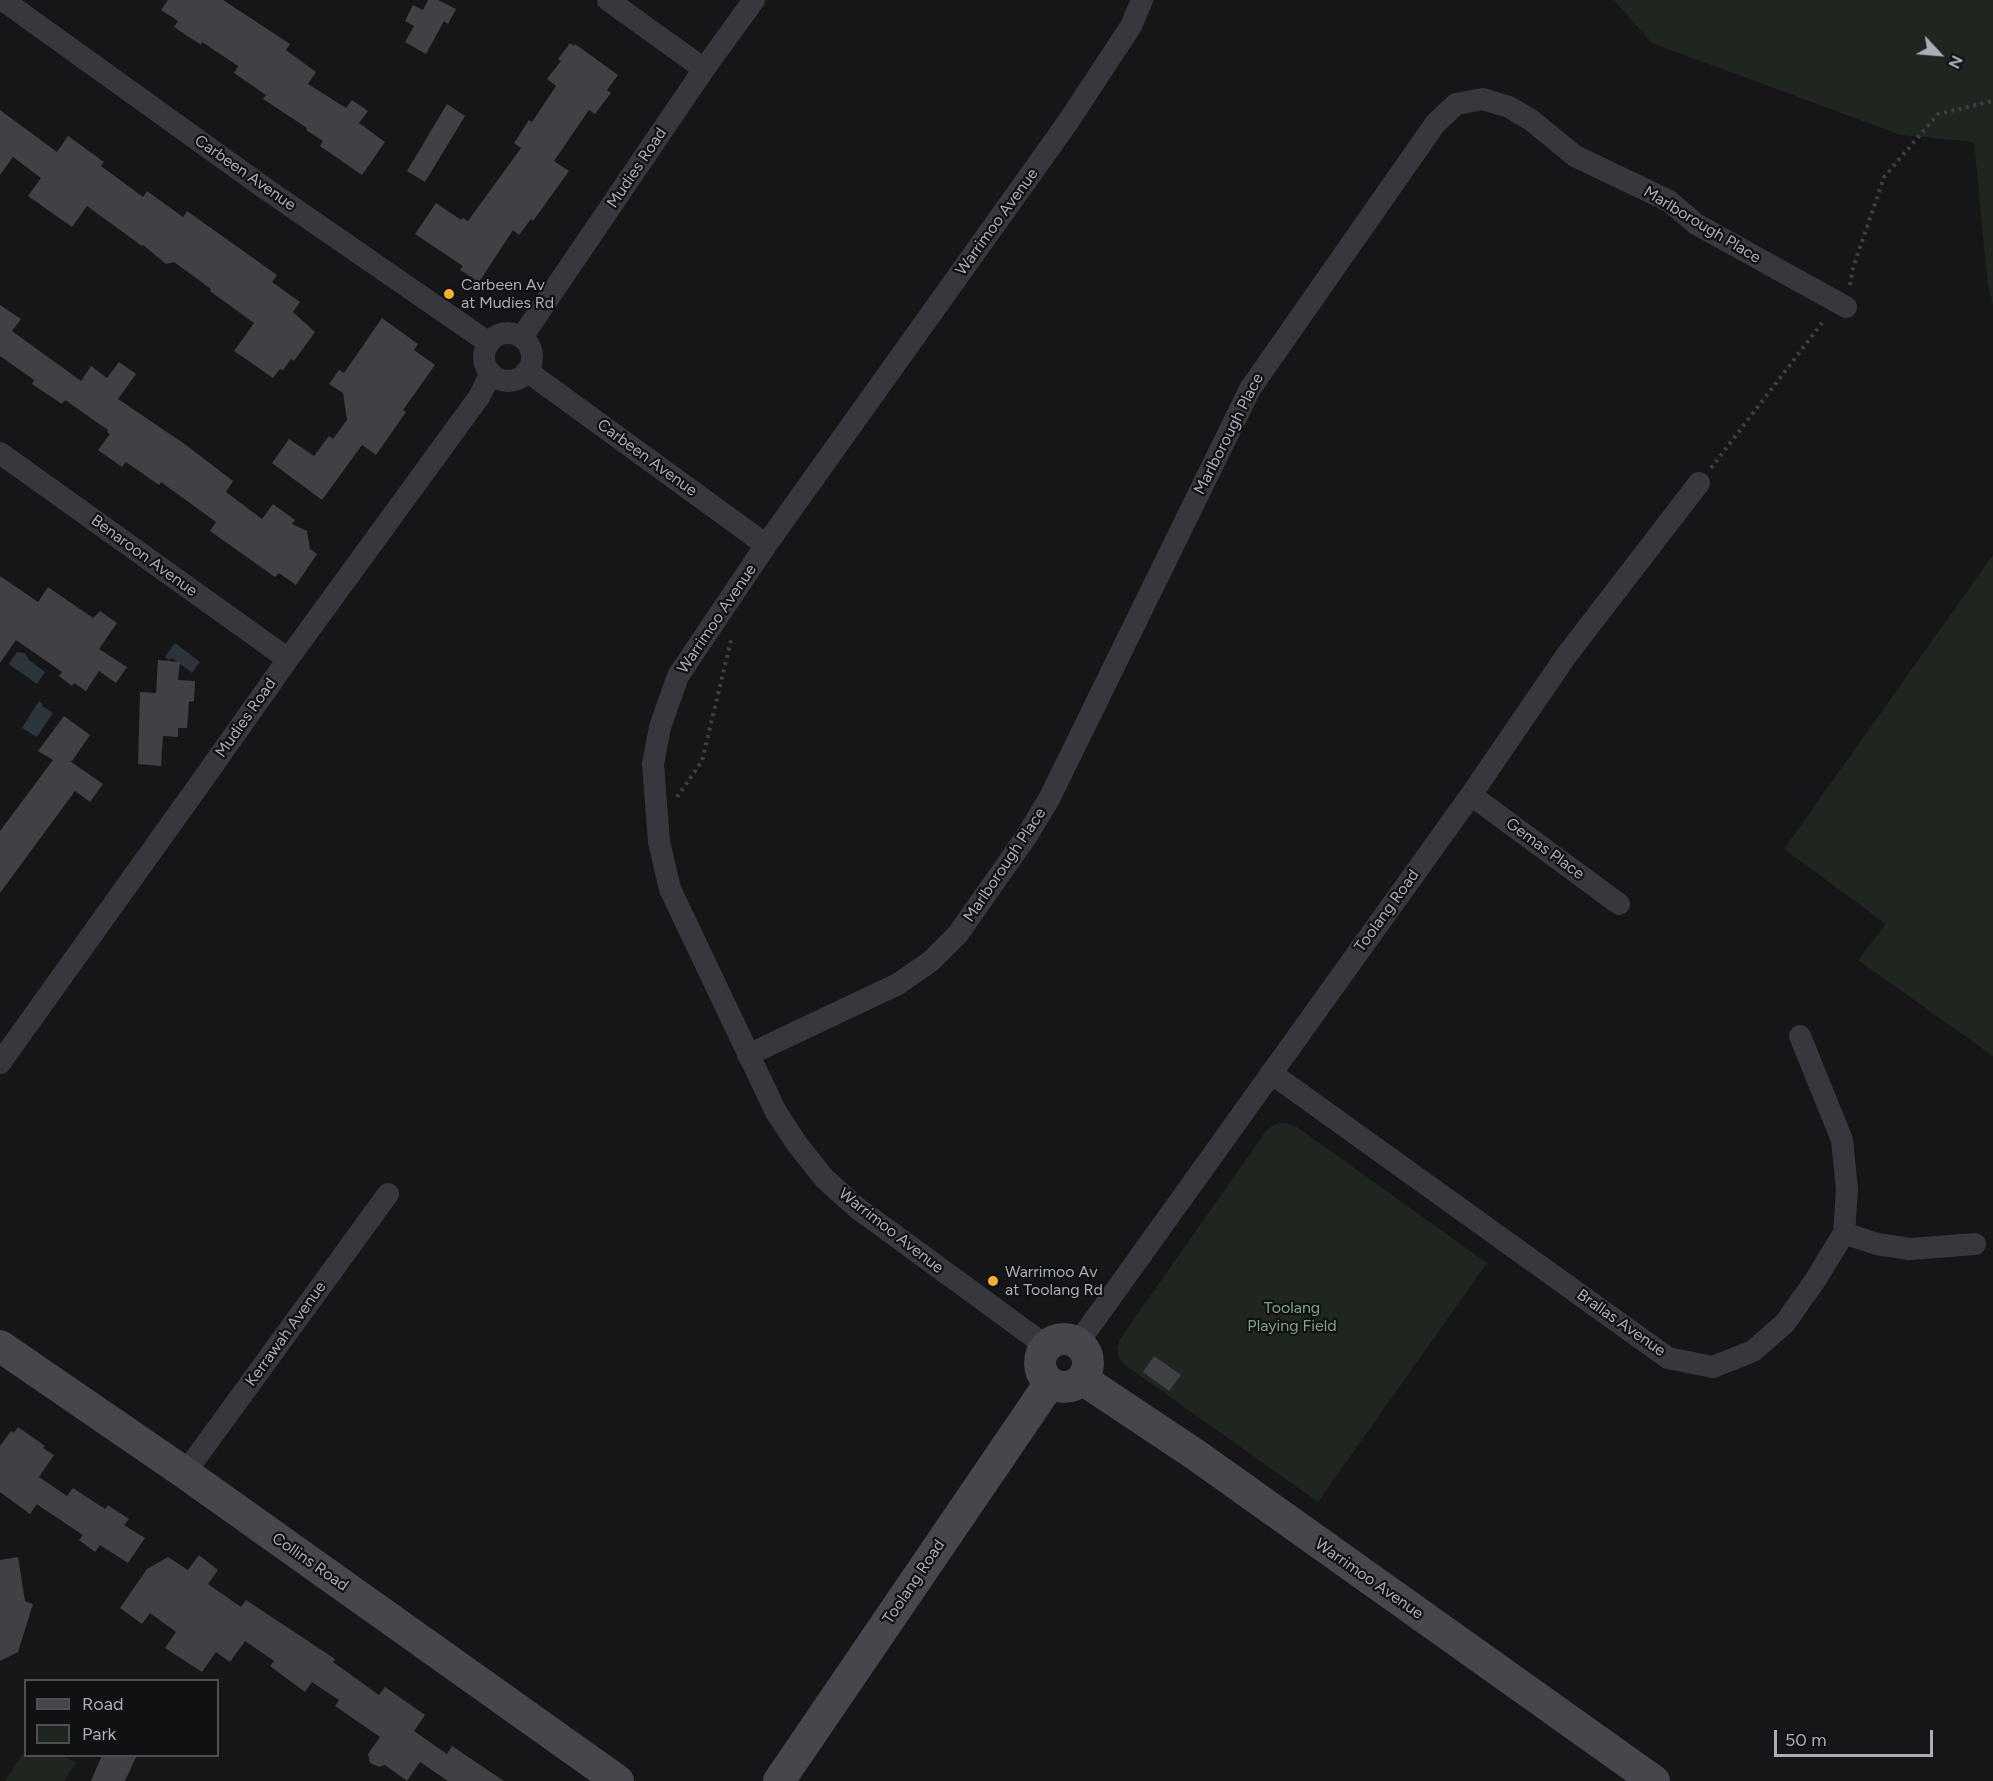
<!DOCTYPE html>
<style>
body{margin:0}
#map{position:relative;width:1993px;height:1781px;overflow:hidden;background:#161618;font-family:Figtree,sans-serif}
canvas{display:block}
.legend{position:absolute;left:24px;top:1679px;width:195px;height:78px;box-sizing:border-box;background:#111113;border:2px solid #4d4f55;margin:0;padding:8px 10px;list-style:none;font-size:18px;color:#a8adb8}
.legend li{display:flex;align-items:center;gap:12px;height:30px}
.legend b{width:30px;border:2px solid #4d4f55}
.north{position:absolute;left:1909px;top:24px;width:60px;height:60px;-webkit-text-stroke:4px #111113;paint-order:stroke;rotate:116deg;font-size:16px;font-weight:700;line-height:24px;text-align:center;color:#a8adb8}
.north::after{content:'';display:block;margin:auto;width:21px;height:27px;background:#a8adb8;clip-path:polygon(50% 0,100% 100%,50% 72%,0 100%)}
.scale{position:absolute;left:1774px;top:1730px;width:159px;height:27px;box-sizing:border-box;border:3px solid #a8adb8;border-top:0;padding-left:8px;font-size:18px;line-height:21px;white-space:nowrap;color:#a8adb8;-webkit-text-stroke:4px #111113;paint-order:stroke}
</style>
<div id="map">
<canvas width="1993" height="1781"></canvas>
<ul class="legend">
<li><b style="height:8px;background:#45474d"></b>Road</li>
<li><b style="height:16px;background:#1e261f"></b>Park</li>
</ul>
<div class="north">N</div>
<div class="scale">50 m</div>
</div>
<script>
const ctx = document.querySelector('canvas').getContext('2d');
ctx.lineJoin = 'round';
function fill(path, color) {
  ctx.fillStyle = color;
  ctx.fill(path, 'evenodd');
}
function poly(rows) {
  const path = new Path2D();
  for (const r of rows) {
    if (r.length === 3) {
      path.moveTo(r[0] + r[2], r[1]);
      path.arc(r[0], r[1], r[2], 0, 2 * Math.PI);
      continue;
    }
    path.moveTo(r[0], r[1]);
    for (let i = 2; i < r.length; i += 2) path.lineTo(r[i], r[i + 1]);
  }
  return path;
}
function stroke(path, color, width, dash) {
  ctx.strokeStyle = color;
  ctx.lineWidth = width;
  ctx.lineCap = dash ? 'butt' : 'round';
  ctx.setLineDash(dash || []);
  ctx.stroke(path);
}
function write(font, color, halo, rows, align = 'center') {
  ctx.font = font + ' Figtree,sans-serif';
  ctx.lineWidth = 4.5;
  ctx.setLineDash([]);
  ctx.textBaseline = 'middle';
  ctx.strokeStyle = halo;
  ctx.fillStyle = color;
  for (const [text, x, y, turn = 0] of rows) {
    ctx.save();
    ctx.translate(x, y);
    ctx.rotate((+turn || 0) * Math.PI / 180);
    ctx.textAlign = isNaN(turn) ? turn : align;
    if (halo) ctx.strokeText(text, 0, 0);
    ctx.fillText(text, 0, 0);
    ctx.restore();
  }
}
const green = poly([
 [1614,0,1993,0,1993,305,1988,287,1974,142,1901,135,1652,43],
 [1993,555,1993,1056,1858,960,1886,924,1784,849],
 [1286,1123,1297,1127,1487,1263,1318,1502,1125,1365,1119,1357,1117,1348,1120,1339,1266,1131,1275,1124],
 [25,1750,26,1756,64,1756,76,1763,64,1781,5,1781]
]);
const water = poly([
 [175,643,200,662,192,673,172,658,169,660,165,657],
 [17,652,25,653,29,660,45,672,37,684,9,664],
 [39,701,43,704,42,706,53,713,37,737,22,728]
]);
const building = poly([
 [168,0,223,0,290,44,286,50,316,72,308,84,346,108,352,100,368,111,359,123,385,142,362,175,320,146,323,141,306,130,307,128,263,99,266,95,234,73,238,66,202,42,201,45,174,27,178,21,161,10],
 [428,0,438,0,456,9,448,24,444,21,426,54,405,42,414,26,405,21,413,5,423,10],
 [570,43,574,46,575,44,618,75,607,90,611,93,595,114,589,110,554,161,569,171,533,221,531,219,519,235,513,230,479,282,460,270,463,266,415,234,436,203,461,220,463,218,468,221,521,148,514,143,529,120,532,122,556,86,547,79,561,61,558,59],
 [447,104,465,116,425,182,407,171],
 [0,110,57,152,68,136,104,162,101,166,143,197,147,191,183,217,187,211,277,275,272,282,300,302,293,312,315,332,294,361,291,359,283,370,280,369,273,378,234,351,254,323,210,291,211,289,174,262,166,264,143,245,142,246,87,206,72,227,28,196,41,178,13,157,0,175],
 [0,305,21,319,12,331,81,381,91,366,107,378,119,362,136,374,118,399,186,445,233,481,226,492,262,519,273,504,295,520,292,524,307,531,310,549,317,554,296,585,279,573,275,577,210,531,216,522,161,482,159,485,126,462,122,467,98,450,110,434,107,432,108,430,65,400,62,404,32,384,34,380,0,356],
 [382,318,418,344,414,350,435,365,403,410,406,412,376,455,362,445,322,500,272,463,289,439,314,456,329,436,333,439,347,420,343,393,329,384,339,370,344,373],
 [0,576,38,602,48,587,93,618,100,611,117,623,99,649,127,667,116,683,99,671,86,691,74,683,72,686,59,676,62,672,16,640,0,663],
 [158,660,180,662,178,680,195,681,194,701,189,702,187,728,178,728,178,737,163,736,161,766,138,764,140,692,156,693],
 [64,716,90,735,72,761,70,761,103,784,90,802,75,791,0,893,0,831,53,760,38,751],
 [1154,1356,1181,1375,1169,1391,1143,1372],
 [18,1427,45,1446,43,1448,54,1455,39,1477,67,1496,73,1488,105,1509,108,1505,129,1519,124,1525,145,1538,128,1563,100,1545,95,1552,79,1540,83,1535,38,1505,37,1504,30,1514,0,1492,0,1446,11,1431,14,1433],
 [199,1555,218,1570,208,1584,241,1607,246,1600,335,1659,333,1662,379,1695,385,1687,425,1715,414,1731,447,1754,452,1746,504,1781,448,1781,420,1762,407,1781,385,1765,379,1767,370,1763,368,1754,380,1737,335,1706,339,1700,312,1682,305,1692,270,1666,274,1661,245,1641,230,1662,216,1652,202,1672,165,1648,176,1632,150,1613,142,1624,120,1608,147,1569,168,1557,188,1570],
 [18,1557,25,1601,33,1604,18,1652,0,1661,0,1560],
 [102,1755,137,1755,125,1781,91,1781]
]);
const path = poly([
 [1850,285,1853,268,1884,177,1938,114,1993,101],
 [1711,468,1825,319],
 [677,797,702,761,732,636]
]);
const street = poly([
 [3,0,266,189,489,343],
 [608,0,704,69],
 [508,357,24],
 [522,337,704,69,754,0],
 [527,371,766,545],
 [0,453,288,659],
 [1471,795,1619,904],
 [748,1055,898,984,931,961,958,934,1026,837,1049,799,1250,389,1435,124,1456,104,1483,99,1509,107,1531,120,1575,156,1669,201,1696,224,1846,307],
 [0,1063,204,778,288,659,479,397,491,373],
 [1271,1073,1668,1358,1713,1367,1753,1351,1785,1323,1816,1279,1844,1233,1847,1189,1842,1140,1800,1036],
 [1844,1233,1877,1244,1910,1249,1975,1244],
 [1078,1343,1471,795,1566,656,1699,483],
 [1046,1346,856,1207,824,1178,797,1144,776,1112,670,889,659,842,653,764,660,727,678,676,766,545,1068,122,1131,26,1142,0],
 [185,1473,388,1194]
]);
const secondary = poly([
 [1064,1363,24],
 [0,1346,185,1473,618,1781],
 [1082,1379,1196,1455,1654,1781],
 [779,1781,1050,1383]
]);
const markers = [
 [449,294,6,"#f2b134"],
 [993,1281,6,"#f2b134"]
];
const streetNames = [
 ["Mudies Road",637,168,-56],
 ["Carbeen Avenue",245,173,35],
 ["Warrimoo Avenue",997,222,-54],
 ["Marlborough Place",1702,225,31],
 ["Marlborough Place",1229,434,-63],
 ["Carbeen Avenue",647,458,36],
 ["Benaroon Avenue",144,556,36],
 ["Warrimoo Avenue",717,619,-56],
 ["Mudies Road",246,718,-55],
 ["Gemas Place",1545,849,36],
 ["Marlborough Place",1005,865,-56],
 ["Toolang Road",1387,911,-54],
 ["Warrimoo Avenue",891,1231,38],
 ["Brallas Avenue",1621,1323,35],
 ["Kerrawah Avenue",286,1334,-54],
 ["Collins Road",310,1562,35],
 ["Warrimoo Avenue",1369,1579,35],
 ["Toolang Road",914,1582,-56]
];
const poiNames = [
 ["Carbeen Av",461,285],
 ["at Mudies Rd",461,303],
 ["Warrimoo Av",1005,1272],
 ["at Toolang Rd",1005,1290]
];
const parkNames = [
 ["Toolang",1292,1308],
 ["Playing Field",1292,1326]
];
fill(green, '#1e261f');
fill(water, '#2c353c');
fill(building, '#404145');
stroke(path, '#3d3f44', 4, [3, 4.5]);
stroke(street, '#37383d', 22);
stroke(secondary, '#45474d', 32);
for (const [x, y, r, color] of markers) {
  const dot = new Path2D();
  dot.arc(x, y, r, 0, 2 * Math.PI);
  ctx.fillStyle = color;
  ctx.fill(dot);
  stroke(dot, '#111113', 2);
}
write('16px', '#a8adb8', '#111113', streetNames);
write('16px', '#a8adb8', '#111113', poiNames, 'left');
write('16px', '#7fa381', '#111113', parkNames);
</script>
